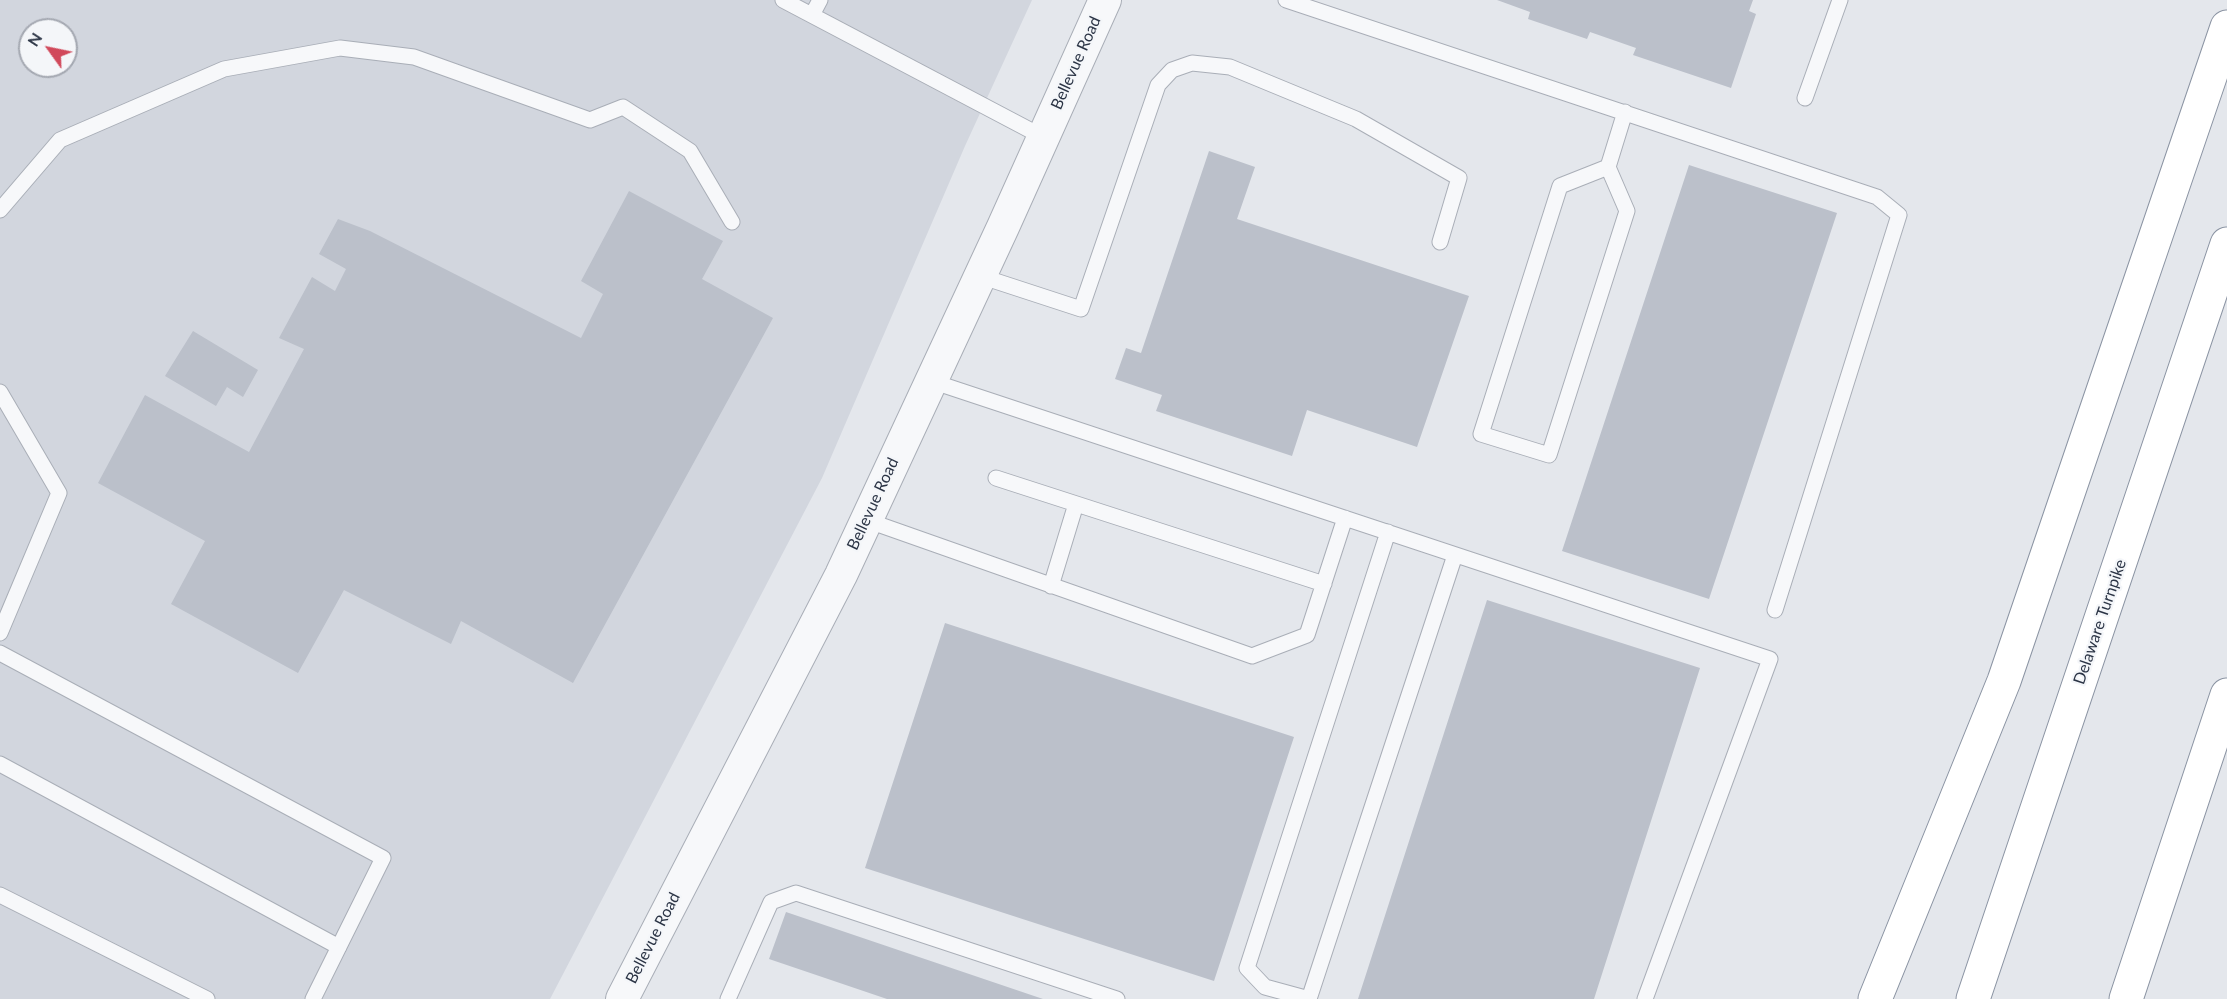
<!DOCTYPE html>
<style>
body{margin:0}
#map{position:relative;width:2227px;height:999px;overflow:hidden;background:#e4e7ec;font-family:Lato,sans-serif}
canvas{display:block}
.north{position:absolute;left:18px;top:18px;width:60px;height:60px;box-sizing:border-box;background:#f4f6f9;border:2px solid #a4a8b1;border-radius:50%;rotate:303deg;font-size:16px;font-weight:700;line-height:24px;text-align:center;color:#2b3445}
.north::after{content:'';display:block;margin:auto;width:21px;height:27px;background:#d1495b;clip-path:polygon(50% 0,100% 100%,50% 72%,0 100%)}
</style>
<div id="map">
<canvas width="2227" height="999"></canvas>
<div class="north">N</div>
</div>
<script>
const ctx = document.querySelector('canvas').getContext('2d');
ctx.lineJoin = 'round';
function fill(path, color) {
  ctx.fillStyle = color;
  ctx.fill(path, 'evenodd');
}
function poly(rows) {
  const path = new Path2D();
  for (const r of rows) {
    path.moveTo(r[0], r[1]);
    for (let i = 2; i < r.length; i += 2) path.lineTo(r[i], r[i + 1]);
  }
  return path;
}
function stroke(path, color, width, dash) {
  ctx.strokeStyle = color;
  ctx.lineWidth = width;
  ctx.lineCap = dash ? 'butt' : 'round';
  ctx.setLineDash(dash || []);
  ctx.stroke(path);
}
function write(font, color, halo, rows, align = 'center') {
  ctx.font = font + ' Lato,sans-serif';
  ctx.lineWidth = 4.5;
  ctx.setLineDash([]);
  ctx.textBaseline = 'middle';
  ctx.strokeStyle = halo;
  ctx.fillStyle = color;
  for (const [text, x, y, turn = 0] of rows) {
    ctx.save();
    ctx.translate(x, y);
    ctx.rotate((+turn || 0) * Math.PI / 180);
    ctx.textAlign = isNaN(turn) ? turn : align;
    if (halo) ctx.strokeText(text, 0, 0);
    ctx.fillText(text, 0, 0);
    ctx.restore();
  }
}
const built = poly([
 [0,0,1032,0,965,146,822,478,550,999,0,999],
 [30,30,66,30,66,66,30,66]
]);
const building = poly([
 [1497,0,1753,0,1749,11,1756,14,1731,88,1633,55,1636,48,1590,32,1587,39,1528,19,1530,12],
 [1209,151,1255,167,1237,219,1469,296,1417,447,1307,410,1292,456,1156,411,1162,395,1115,379,1126,348,1141,353],
 [1689,165,1837,213,1709,599,1562,551],
 [629,191,723,241,702,279,773,318,573,683,461,621,451,644,344,590,298,673,171,604,205,541,98,483,145,395,249,452,304,349,279,338,312,277,335,291,346,269,319,254,338,219,370,231,581,338,603,294,581,281],
 [193,331,258,370,243,397,227,387,216,406,165,376],
 [1487,600,1700,668,1594,999,1358,999],
 [945,623,1294,737,1214,981,865,868],
 [786,912,1043,999,887,999,769,959]
]);
const service = poly([
 [783,0,1043,137],
 [1286,0,1877,197,1899,215,1775,610],
 [812,15,820,0],
 [1805,98,1840,0],
 [1608,167,1560,186,1481,434,1549,455,1627,211,1608,167,1625,112],
 [0,210,60,140,224,69,340,48,414,57,590,120,623,107,690,151,732,222],
 [980,276,1081,309,1158,85,1172,70,1192,63,1230,67,1356,119,1459,178,1440,242],
 [931,381,1770,659,1645,999],
 [0,392,59,493,0,633],
 [996,478,1324,584],
 [866,520,1252,656,1307,635,1345,518],
 [1051,586,1076,504],
 [0,653,383,858,313,999],
 [0,764,339,947],
 [0,895,207,999],
 [728,999,771,902,796,893,1117,999],
 [1309,999,1265,987,1247,968,1388,532],
 [1309,999,1455,555]
]);
const minor = poly([
 [622,999,841,575,1003,227,1105,0]
]);
const motorway = poly([
 [1875,999,2004,681,2227,27],
 [1973,999,2227,244],
 [2126,999,2227,695]
]);
const streetNames = [
 ["Bellevue Road",1076,63,-66],
 ["Bellevue Road",873,504,-65],
 ["Delaware Turnpike",2100,622,-71],
 ["Bellevue Road",653,938,-63]
];
fill(built, '#d2d6de');
fill(building, '#bbc0ca');
stroke(service, '#a9aeb7', 17);
stroke(minor, '#a9aeb7', 34);
stroke(motorway, '#8b94a3', 35);
stroke(service, '#f7f8fa', 15);
stroke(minor, '#f7f8fa', 32);
stroke(motorway, '#fff', 33);
write('16px', '#2b3445', '#f4f6f9', streetNames);
</script>
